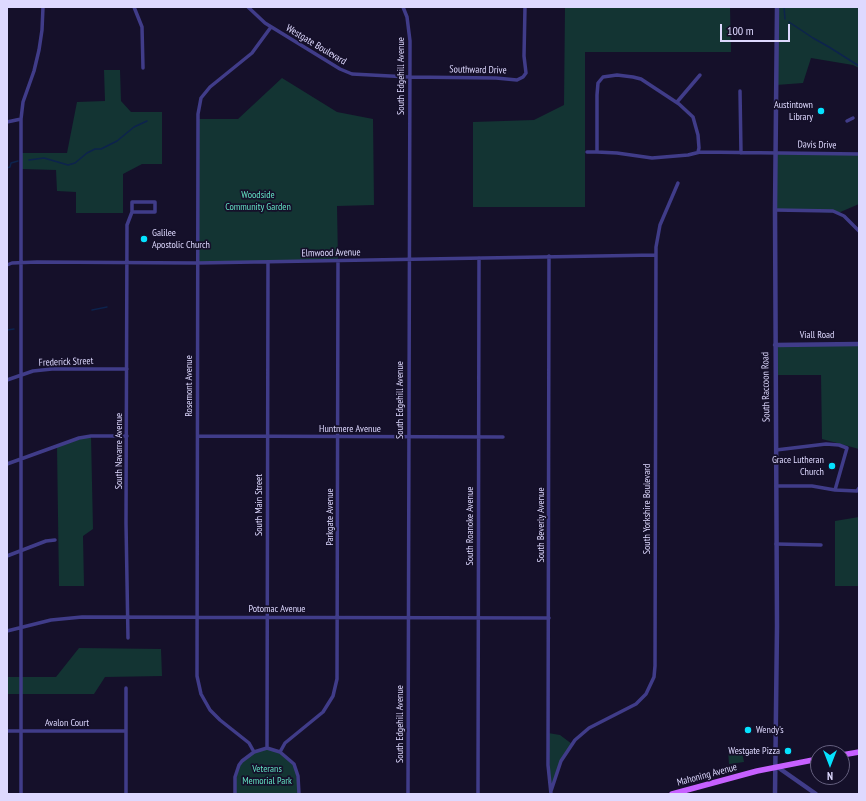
<!DOCTYPE html>
<style>
body{margin:0}
#map{position:relative;width:866px;height:801px;overflow:hidden;background:#15102a;font-family:"PT Sans Narrow",sans-serif}
canvas{display:block}
.frame{position:absolute;inset:0;border:8px solid #ded9ff;pointer-events:none}
.north{position:absolute;left:810px;top:745px;width:40px;height:40px;box-sizing:border-box;background:#15102a;border:1px solid #65607f;border-radius:50%;rotate:180deg;font-size:11px;font-weight:700;line-height:16px;text-align:center;color:#ded9ff}
.north::after{content:'';display:block;margin:auto;width:14px;height:18px;background:#05e2ff;clip-path:polygon(50% 0,100% 100%,50% 72%,0 100%)}
.scale{position:absolute;left:720px;top:24px;width:70px;height:18px;box-sizing:border-box;border:2px solid #ded9ff;border-top:0;padding-left:5px;font-size:12px;line-height:14px;white-space:nowrap;color:#ded9ff;-webkit-text-stroke:3px #15102a;paint-order:stroke}
</style>
<div id="map">
<canvas width="866" height="801"></canvas>
<div class="frame"></div>
<div class="north">N</div>
<div class="scale">100 m</div>
</div>
<script>
const ctx = document.querySelector('canvas').getContext('2d');
ctx.lineJoin = 'round';
function fill(path, color) {
  ctx.fillStyle = color;
  ctx.fill(path, 'evenodd');
}
function poly(rows) {
  const path = new Path2D();
  for (const r of rows) {
    path.moveTo(r[0], r[1]);
    for (let i = 2; i < r.length; i += 2) path.lineTo(r[i], r[i + 1]);
  }
  return path;
}
function stroke(path, color, width, dash) {
  ctx.strokeStyle = color;
  ctx.lineWidth = width;
  ctx.lineCap = dash ? 'butt' : 'round';
  ctx.setLineDash(dash || []);
  ctx.stroke(path);
}
function write(font, color, halo, rows, align = 'center') {
  ctx.font = font + ' "PT Sans Narrow",sans-serif';
  ctx.lineWidth = 3.5;
  ctx.setLineDash([]);
  ctx.textBaseline = 'middle';
  ctx.strokeStyle = halo;
  ctx.fillStyle = color;
  for (const [text, x, y, turn = 0] of rows) {
    ctx.save();
    ctx.translate(x, y);
    ctx.rotate((+turn || 0) * Math.PI / 180);
    ctx.textAlign = isNaN(turn) ? turn : align;
    if (halo) ctx.strokeText(text, 0, 0);
    ctx.fillText(text, 0, 0);
    ctx.restore();
  }
}
const green = poly([
 [565,7,730,7,731,52,585,52,585,207,473,207,473,122,534,120,564,105],
 [777,7,859,7,859,68,853,65,811,58,803,83,776,85],
 [104,70,120,70,121,101,131,112,162,112,162,164,142,164,123,174,123,213,76,213,76,192,57,191,56,170,22,169,22,153,67,153,77,102,105,101],
 [282,78,337,112,373,119,374,205,337,206,338,261,197,263,198,119,238,119],
 [775,153,859,154,859,204,838,213,775,210],
 [859,344,859,449,822,439,821,375,775,375,775,345],
 [91,436,93,529,83,536,84,586,59,586,57,446],
 [859,517,859,586,835,586,835,521],
 [79,648,161,649,162,676,105,677,94,694,7,694,7,677,56,677],
 [548,733,560,735,572,744,564,756,551,791],
 [264,749,275,749,295,766,299,794,235,794,235,782,239,765,249,755],
 [734,749,742,752,744,762,729,764,728,750]
]);
const stream = poly([
 [784,7,785,19],
 [789,22,813,38,829,47,859,66],
 [29,160,44,158,68,165,75,163,87,153,95,149,101,149,117,141,134,127,147,121],
 [7,168,10,167,11,163,18,161],
 [92,310,107,307],
 [7,330,14,329]
]);
const minor = poly([
 [134,7,142,27,143,68],
 [248,7,265,23,340,69,352,74,409,77,496,78,517,80,523,77,526,73,524,56,525,7],
 [403,7,407,17,410,41,408,794],
 [740,91,741,153],
 [677,102,700,75],
 [847,121,853,118],
 [7,122,21,119],
 [587,152,597,152],
 [698,152,699,148,698,135,693,117,679,104,641,79,633,77,617,75,603,77,598,83,597,95,597,152,617,153,652,158,688,155,700,152,859,154],
 [775,210,833,211,844,216,859,231],
 [549,256,548,765,551,794],
 [7,265,12,263,37,262,197,263,656,255],
 [7,380,33,371,52,369,127,369],
 [198,436,503,437],
 [7,464,79,438,91,436,127,436],
 [776,486,812,486,835,490,847,448,839,445,826,444,776,450],
 [835,490,857,491,859,488],
 [776,544,821,545],
 [7,556,46,541,55,540],
 [7,631,51,620,82,617,549,618],
 [128,638,126,523,127,225,132,212,132,202,155,202,155,212,132,212],
 [7,731,126,731],
 [267,748,268,262],
 [254,752,249,743,220,720,210,710,201,694,197,676,198,114,201,98,210,87,252,53,271,27],
 [280,752,285,743,323,712,333,696,337,679,338,261],
 [551,791,561,761,575,740,589,728,636,704,646,694,654,677,655,666,656,247,660,225,678,183],
 [21,794,21,119,23,102,34,71,39,50,42,30,43,7],
 [126,794,126,688],
 [235,794,235,777,239,765,242,761,254,752,267,748,280,752,294,764,298,776,299,794],
 [478,794,479,258]
]);
const tertiary = poly([
 [775,345,859,344],
 [776,766,816,794],
 [775,794,777,626,775,210,777,7]
]);
const primary = poly([
 [842,755,859,752],
 [672,794,757,771,818,759]
]);
const markers = [
 [821,111,4,"#05e2ff"],
 [144,239,4,"#05e2ff"],
 [832,466,4,"#05e2ff"],
 [748,730,4,"#05e2ff"],
 [788,751,4,"#05e2ff"]
];
const streetNames = [
 ["Westgate Boulevard",316,45,31],
 ["Southward Drive",478,70,1],
 ["South Edgehill Avenue",401,76,-90],
 ["Davis Drive",817,145,1],
 ["Elmwood Avenue",331,253,-1],
 ["Viall Road",817,335],
 ["Frederick Street",66,362,-2],
 ["Rosemont Avenue",189,386,-90],
 ["South Raccoon Road",766,387,-91],
 ["South Edgehill Avenue",400,400,-90],
 ["Huntmere Avenue",350,429],
 ["South Navarre Avenue",119,451,-90],
 ["South Main Street",259,505,-90],
 ["South Yorkshire Boulevard",647,509,-90],
 ["Parkgate Avenue",330,517,-90],
 ["South Beverly Avenue",541,525,-90],
 ["South Roanoke Avenue",470,526,-90],
 ["Potomac Avenue",277,609],
 ["Avalon Court",67,723],
 ["South Edgehill Avenue",400,724,-90],
 ["Mahoning Avenue",707,775,-15]
];
const poiNames = [
 ["Austintown",813,105],
 ["Library",813,117],
 ["Galilee",152,233,"left"],
 ["Apostolic Church",152,245,"left"],
 ["Grace Lutheran",824,460],
 ["Church",824,472],
 ["Wendy's",756,730,"left"],
 ["Westgate Pizza",780,751]
];
const parkNames = [
 ["Woodside",258,195],
 ["Community Garden",258,207],
 ["Veterans",267,769],
 ["Memorial Park",267,781]
];
fill(green, '#133433');
stroke(stream, '#0d234d', 1.5);
stroke(minor, '#403c89', 3.5);
stroke(tertiary, '#403c89', 4.5);
stroke(primary, '#c660ff', 5.5);
for (const [x, y, r, color] of markers) {
  const dot = new Path2D();
  dot.arc(x, y, r, 0, 2 * Math.PI);
  ctx.fillStyle = color;
  ctx.fill(dot);
  stroke(dot, '#15102a', 1.5);
}
write('10px', '#ded9ff', '#15102a', streetNames);
write('10px', '#ded9ff', '#15102a', poiNames, 'right');
write('10px', '#63e1c3', '#15102a', parkNames);
</script>
